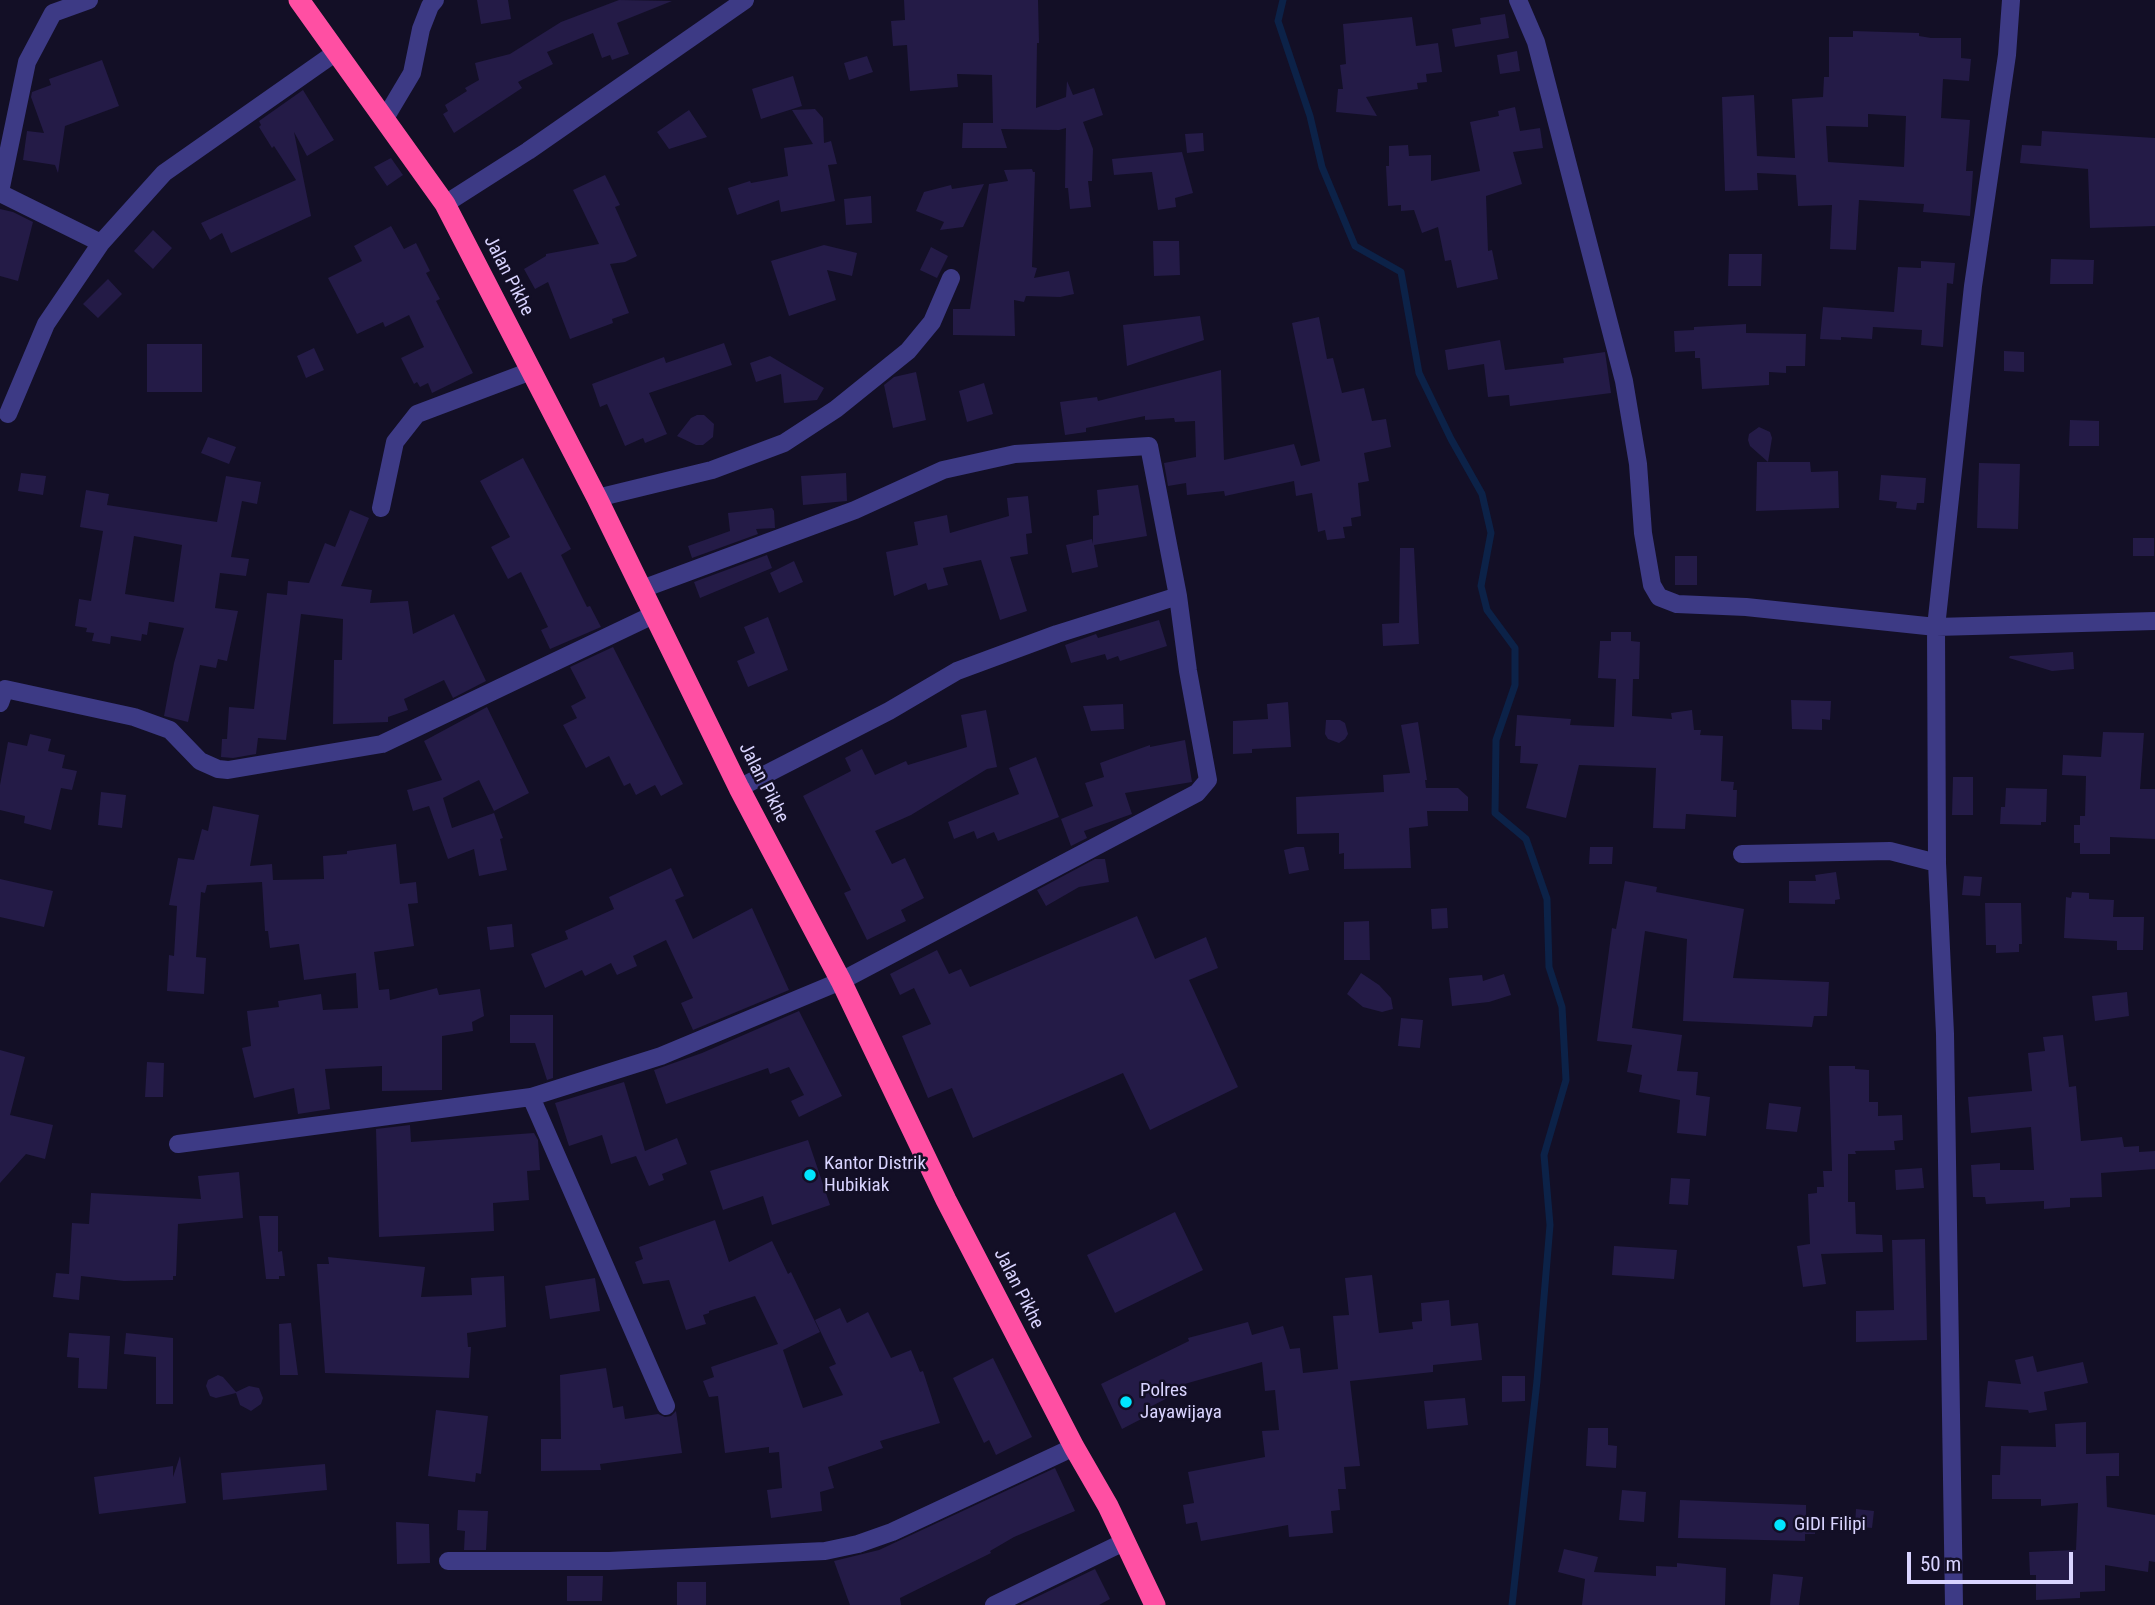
<!DOCTYPE html>
<style>
body{margin:0}
#map{position:relative;width:2155px;height:1605px;overflow:hidden;background:#130f26;font-family:"Roboto Condensed",sans-serif}
canvas{display:block}
.scale{position:absolute;left:1907px;top:1552px;width:166px;height:32px;box-sizing:border-box;border:4px solid #d9d4ff;border-top:0;padding-left:9px;font-size:21px;line-height:24px;white-space:nowrap;color:#d9d4ff;-webkit-text-stroke:5px #130f26;paint-order:stroke}
</style>
<div id="map">
<canvas width="2155" height="1605"></canvas>
<div class="scale">50 m</div>
</div>
<script>
const ctx = document.querySelector('canvas').getContext('2d');
ctx.lineJoin = 'round';
function poly(rows) {
  const path = new Path2D();
  for (const r of rows) {
    path.moveTo(r[0], r[1]);
    for (let i = 2; i < r.length; i += 2) path.lineTo(r[i], r[i + 1]);
  }
  return path;
}
function stroke(path, color, width, dash) {
  ctx.strokeStyle = color;
  ctx.lineWidth = width;
  ctx.lineCap = dash ? 'butt' : 'round';
  ctx.setLineDash(dash || []);
  ctx.stroke(path);
}
function fill(path, color) {
  ctx.fillStyle = color;
  ctx.fill(path, 'evenodd');
}
function write(font, color, halo, rows, align = 'center') {
  ctx.font = font + ' "Roboto Condensed",sans-serif';
  ctx.lineWidth = 5;
  ctx.setLineDash([]);
  ctx.textBaseline = 'middle';
  ctx.strokeStyle = halo;
  ctx.fillStyle = color;
  for (const [text, x, y, turn = 0] of rows) {
    ctx.save();
    ctx.translate(x, y);
    ctx.rotate((+turn || 0) * Math.PI / 180);
    ctx.textAlign = isNaN(turn) ? turn : align;
    if (halo) ctx.strokeText(text, 0, 0);
    ctx.fillText(text, 0, 0);
    ctx.restore();
  }
}
const stream = poly([
 [1283,0,1278,21,1310,116,1322,167,1355,246,1401,272,1419,373,1451,439,1482,494,1491,533,1481,586,1487,610,1515,648,1515,685,1496,740,1495,813,1526,839,1547,899,1549,967,1562,1007,1566,1080,1544,1155,1550,1225,1537,1381,1512,1605]
]);
const building = poly([
 [477,0,508,0,511,19,481,24],
 [619,0,672,1,617,23,629,54,612,60,610,55,602,58,593,33,547,52,553,64,518,82,522,88,454,133,443,114,448,111,445,105,467,91,465,88,479,80,475,63,510,54,561,22],
 [904,0,1038,0,1039,43,1037,43,1036,108,1066,97,1067,81,1073,95,1094,88,1103,115,1083,122,1093,149,1092,181,1088,181,1091,207,1070,209,1068,188,1065,188,1066,128,1059,130,1001,129,1007,148,962,148,963,123,993,123,992,75,957,74,958,87,910,91,907,45,893,46,891,21,905,20],
 [1505,14,1509,38,1455,47,1452,29,1481,24,1480,18],
 [1412,17,1416,46,1438,43,1442,72,1426,74,1427,82,1417,83,1418,89,1366,97,1377,116,1336,112,1338,89,1343,89,1340,65,1346,64,1343,24],
 [1853,31,1919,33,1919,36,1931,38,1961,38,1961,58,1971,59,1969,81,1943,79,1941,118,1970,120,1966,171,1973,171,1970,216,1923,212,1924,204,1859,200,1856,250,1830,249,1832,205,1798,206,1796,175,1757,173,1758,190,1725,191,1722,97,1754,95,1757,156,1795,158,1792,99,1823,97,1824,77,1829,77,1829,37,1853,37],
 [1868,114,1906,116,1904,167,1828,162,1826,126,1868,127],
 [1517,51,1520,71,1500,74,1497,55],
 [867,56,873,72,849,80,844,63],
 [102,60,119,106,65,126,58,173,55,165,23,160,27,131,44,133,31,97,32,92,51,85,49,79],
 [793,76,802,106,761,119,752,89],
 [303,90,334,140,307,156,294,132,311,216,231,253,222,233,210,240,201,223,296,180,274,146,272,148,259,127,261,125,259,121],
 [1515,107,1520,131,1540,128,1543,148,1513,152,1522,184,1486,196,1488,251,1492,250,1498,279,1457,288,1451,260,1445,261,1438,227,1422,233,1414,210,1401,211,1401,205,1388,206,1386,166,1389,166,1389,146,1408,145,1409,156,1431,155,1431,181,1480,171,1470,122,1499,116,1498,111],
 [815,109,823,118,824,143,831,141,837,164,828,165,835,201,781,212,779,200,737,215,728,188,750,181,751,183,788,176,784,148,813,144,792,110],
 [689,110,707,137,669,149,657,132],
 [2042,131,2155,138,2155,226,2090,228,2088,169,2020,163,2022,145,2041,146],
 [1203,133,1204,151,1187,153,1185,134],
 [1182,152,1193,193,1175,198,1176,207,1158,210,1152,172,1114,175,1112,159],
 [391,158,403,175,387,186,374,167],
 [1032,169,1033,172,1035,172,1032,267,1037,268,1034,278,1069,271,1074,294,1060,297,1026,296,1024,302,1014,300,1015,336,953,335,953,309,970,309,989,184,1008,181,1004,170],
 [605,175,620,205,615,207,637,256,625,262,610,264,629,313,612,319,613,323,570,339,548,282,535,289,524,269,546,256,546,254,599,244,573,190],
 [984,184,963,227,940,230,944,222,916,211,924,192,951,185,952,189],
 [871,196,872,223,846,225,844,199],
 [0,209,13,212,33,222,18,281,0,276],
 [391,226,404,249,416,243,430,271,426,273,440,299,436,301,473,373,432,393,428,383,420,387,417,382,414,384,401,358,424,347,409,315,385,327,383,322,357,334,328,278,362,261,354,246],
 [153,230,172,248,153,269,134,251],
 [1153,241,1179,241,1180,275,1154,276],
 [824,245,857,253,852,276,827,270,836,300,789,316,771,261],
 [931,247,948,256,937,278,920,270],
 [1729,254,1762,254,1761,286,1728,286],
 [2051,259,2094,260,2093,284,2050,284],
 [1921,261,1955,263,1953,284,1947,283,1943,347,1921,345,1922,330,1873,327,1872,339,1841,337,1841,340,1820,339,1823,307,1894,312,1898,267,1921,268],
 [108,279,122,294,98,318,83,304],
 [1200,316,1204,340,1127,366,1123,325],
 [1319,317,1327,359,1333,358,1342,393,1364,388,1372,421,1386,419,1391,447,1364,453,1369,481,1358,483,1361,516,1351,518,1352,526,1343,527,1345,538,1327,540,1325,530,1318,532,1312,493,1296,496,1294,481,1225,496,1224,491,1187,495,1186,483,1168,486,1164,463,1196,457,1195,421,1175,422,1174,418,1145,420,1145,416,1086,428,1086,432,1065,435,1060,402,1097,397,1098,401,1221,370,1224,460,1294,444,1301,466,1320,461,1292,323],
 [1746,324,1746,333,1806,334,1805,366,1786,366,1786,373,1769,372,1769,385,1702,389,1700,358,1695,358,1695,351,1675,352,1674,331,1694,330,1694,327],
 [1500,340,1505,370,1564,363,1563,358,1605,352,1611,393,1510,406,1509,395,1488,397,1484,364,1448,370,1445,350],
 [724,343,732,365,649,393,667,434,645,443,643,438,625,446,607,404,600,407,592,384,664,357,666,363],
 [147,344,202,344,202,392,147,392],
 [314,348,324,370,306,378,297,356],
 [2004,351,2024,352,2024,372,2004,371],
 [770,356,824,388,817,400,784,403,781,374,756,382,750,363],
 [916,372,926,420,893,428,884,385,894,377],
 [984,383,993,414,967,422,959,391],
 [697,415,704,415,714,424,713,437,703,445,696,445,677,436,691,418],
 [2070,420,2099,421,2099,446,2069,446],
 [1759,427,1770,432,1772,438,1768,462,1750,446,1748,440,1749,434],
 [208,437,236,447,229,464,201,453],
 [523,458,571,549,561,555,587,607,590,606,601,627,550,649,541,630,548,627,521,572,508,579,491,547,510,537,480,481],
 [1757,462,1810,462,1811,472,1838,471,1839,508,1756,511],
 [1979,463,2020,464,2018,529,1977,528],
 [21,473,46,476,43,495,18,491],
 [846,473,847,501,803,505,801,476],
 [1881,475,1926,478,1924,503,1917,503,1916,510,1896,508,1897,502,1879,500],
 [226,476,261,482,257,504,242,501,231,557,249,559,246,576,220,573,215,608,238,611,227,661,218,659,216,668,200,665,188,722,164,716,174,663,184,628,149,622,147,635,142,634,141,641,111,636,110,644,92,641,94,633,86,632,87,628,75,626,79,599,91,601,103,531,80,527,86,490,109,494,107,505,217,522],
 [134,536,182,545,174,602,125,594],
 [1138,485,1147,536,1094,545,1098,567,1072,573,1066,545,1092,539,1093,544,1093,516,1099,515,1097,490],
 [1028,496,1032,533,1026,534,1028,554,1010,557,1027,611,1000,620,981,560,943,568,948,585,928,590,926,583,894,596,886,552,918,545,914,522,947,515,950,533,1009,516,1007,498],
 [772,508,774,511,775,528,756,529,758,534,692,558,688,546,730,531,728,513],
 [350,510,369,518,341,586,372,590,370,603,408,601,413,634,454,614,486,681,453,698,444,680,404,699,408,710,388,717,388,722,333,724,334,660,342,660,343,619,301,614,286,740,258,738,256,754,233,758,221,757,222,739,227,739,229,707,254,709,267,593,287,595,288,581,309,583,325,543,335,547],
 [2133,538,2154,538,2154,556,2133,556],
 [1400,548,1414,548,1419,644,1383,646,1382,624,1399,623],
 [767,555,772,568,700,598,694,582],
 [1675,556,1697,556,1697,585,1675,585],
 [794,561,803,582,779,593,770,573],
 [768,617,788,670,748,687,737,661,755,653,744,627],
 [1159,620,1167,646,1120,661,1118,656,1107,660,1105,654,1071,663,1065,645,1096,634,1098,638],
 [1611,632,1631,632,1631,641,1640,642,1639,679,1633,679,1632,716,1672,719,1671,713,1692,710,1694,730,1701,730,1700,735,1723,736,1721,781,1734,782,1733,790,1737,790,1736,817,1686,814,1685,829,1653,828,1656,768,1579,765,1566,818,1526,808,1538,764,1520,763,1521,746,1515,746,1517,715,1571,719,1570,725,1614,727,1616,679,1598,678,1600,641,1611,641],
 [613,647,683,784,661,796,655,785,636,795,630,783,624,786,609,756,586,768,563,725,577,718,571,706,586,698,570,667],
 [2073,652,2074,669,2052,671,2009,658,2010,656],
 [1791,700,1831,701,1830,720,1822,719,1822,730,1792,729],
 [1288,702,1291,747,1252,749,1252,753,1233,754,1233,721,1268,719,1267,704],
 [1123,704,1124,729,1091,731,1083,706],
 [487,707,529,793,494,811,479,780,443,798,452,828,494,813,503,838,500,839,507,870,479,876,474,849,448,859,429,806,413,811,407,790,442,780,424,741],
 [986,710,997,767,987,769,911,815,875,831,892,864,905,858,924,898,901,910,906,921,867,940,844,893,851,890,803,796,851,771,845,758,862,749,875,775,906,761,908,765,967,747,961,715],
 [1326,720,1340,720,1345,723,1348,734,1345,739,1339,743,1328,739,1325,734],
 [1418,722,1427,780,1425,780,1426,788,1458,788,1468,797,1468,811,1427,811,1428,826,1409,828,1411,868,1344,869,1344,853,1339,854,1339,833,1297,834,1296,797,1384,792,1383,775,1410,773,1401,725],
 [2103,732,2144,733,2140,789,2155,789,2155,839,2110,837,2110,854,2080,854,2080,843,2074,843,2074,825,2080,825,2080,816,2085,816,2086,776,2062,775,2063,755,2101,757],
 [30,734,51,739,48,751,65,755,62,768,77,771,72,790,61,788,51,830,24,823,25,816,0,810,0,785,8,742,27,746],
 [1185,740,1192,782,1125,793,1132,814,1084,831,1087,838,1071,846,1061,819,1093,806,1085,783,1104,777,1100,763,1150,745,1150,747],
 [1036,757,1059,817,998,841,994,832,977,839,974,831,954,839,948,822,1019,794,1009,768],
 [1953,777,1973,777,1973,815,1952,815],
 [2006,788,2047,789,2046,822,2041,822,2041,825,2000,824,2001,807,2005,807],
 [101,792,126,795,122,828,98,825],
 [213,806,259,815,250,866,272,864,273,880,324,879,323,856,347,854,347,851,396,844,400,884,416,882,418,903,408,904,414,946,374,952,379,990,389,989,390,1000,437,988,439,995,480,989,484,1016,472,1022,473,1031,442,1036,442,1090,382,1091,382,1066,325,1069,330,1109,298,1114,294,1088,254,1098,242,1048,251,1046,247,1011,279,1007,278,1001,321,994,323,1010,358,1008,356,973,304,980,299,944,270,948,268,931,265,931,262,882,207,885,205,893,201,892,196,957,206,958,204,994,167,991,169,955,174,956,177,906,169,905,178,858,194,860,202,829,208,831],
 [1296,847,1304,847,1309,870,1289,874,1284,850],
 [1590,847,1613,847,1612,864,1589,864],
 [1095,859,1105,859,1109,882,1079,887,1046,906,1037,890],
 [671,868,684,896,675,900,693,939,752,908,789,990,693,1030,681,1003,693,998,666,940,633,956,637,966,617,975,611,963,585,976,582,970,545,988,531,954,568,939,565,931,614,909,609,897],
 [1836,872,1840,899,1835,900,1835,904,1789,903,1789,881,1816,881,1815,875],
 [1964,876,1982,877,1980,896,1962,895],
 [0,879,53,891,44,927,0,917],
 [1625,881,1657,887,1656,892,1744,909,1733,978,1829,982,1827,1016,1814,1016,1812,1027,1683,1021,1687,939,1645,931,1632,1028,1682,1035,1677,1071,1698,1072,1696,1095,1710,1097,1706,1136,1677,1133,1680,1100,1639,1092,1642,1075,1627,1072,1632,1045,1597,1041,1612,928,1616,929],
 [2072,892,2089,893,2089,899,2114,900,2113,917,2144,917,2143,950,2117,950,2117,941,2064,938,2066,897,2071,898],
 [1985,903,2021,903,2022,944,2019,944,2019,952,1996,953,1996,945,1986,945],
 [1447,908,1448,928,1432,929,1431,909],
 [1137,916,1155,959,1206,937,1218,968,1189,980,1238,1087,1150,1130,1123,1073,973,1138,952,1088,928,1098,902,1036,931,1024,914,988,900,995,890,974,937,950,949,974,961,969,970,987],
 [1369,921,1370,960,1344,960,1344,922],
 [512,924,514,947,490,950,487,927],
 [1361,973,1379,985,1391,998,1393,1009,1382,1012,1363,1007,1347,994],
 [1504,974,1511,995,1489,1002,1452,1006,1449,978,1482,975,1483,981],
 [2127,992,2129,1016,2095,1021,2092,996],
 [799,1011,842,1096,799,1117,791,1101,804,1095,789,1067,770,1074,768,1068,666,1104,654,1070,702,1053],
 [510,1015,553,1015,553,1078,547,1080,535,1043,510,1043],
 [1401,1018,1423,1020,1420,1048,1398,1046],
 [2063,1035,2069,1087,2076,1086,2081,1141,2122,1137,2124,1147,2139,1146,2139,1152,2155,1151,2155,1169,2101,1173,2102,1197,2070,1198,2070,1207,2044,1209,2044,1201,1986,1204,1985,1197,1973,1197,1971,1165,2000,1163,2000,1170,2034,1170,2031,1127,1971,1133,1968,1097,2032,1091,2028,1053,2045,1051,2043,1037],
 [0,1050,25,1057,10,1115,53,1125,45,1159,26,1154,0,1183],
 [147,1062,164,1063,163,1097,145,1097],
 [1829,1066,1855,1066,1855,1069,1869,1070,1869,1102,1878,1102,1878,1116,1902,1115,1903,1140,1894,1141,1895,1150,1855,1151,1856,1154,1848,1154,1848,1202,1855,1202,1856,1234,1882,1235,1883,1252,1821,1254,1826,1284,1803,1287,1797,1246,1810,1244,1808,1194,1817,1193,1817,1187,1824,1187,1823,1171,1832,1171],
 [624,1082,645,1151,677,1138,687,1164,662,1174,664,1180,649,1186,636,1156,611,1164,602,1135,569,1146,555,1103],
 [1769,1103,1801,1107,1797,1132,1766,1129],
 [410,1125,411,1142,534,1133,538,1140,540,1170,527,1171,529,1200,493,1203,494,1231,379,1237,376,1129],
 [808,1140,830,1205,772,1225,763,1196,723,1210,710,1171],
 [1922,1168,1924,1188,1896,1190,1895,1170],
 [239,1172,243,1218,178,1224,176,1276,173,1276,173,1280,124,1281,81,1276,79,1300,53,1297,56,1273,69,1274,72,1223,89,1224,91,1193,201,1199,198,1176],
 [1671,1178,1690,1179,1688,1205,1669,1204],
 [1175,1212,1203,1270,1115,1313,1087,1255],
 [259,1216,278,1216,278,1252,282,1251,285,1276,279,1276,279,1279,266,1279],
 [715,1220,729,1262,772,1241,788,1274,791,1272,820,1332,783,1350,803,1408,843,1395,829,1367,836,1364,815,1320,840,1308,847,1323,868,1312,891,1358,911,1350,920,1372,923,1371,940,1423,880,1441,883,1448,828,1467,834,1488,820,1492,822,1511,771,1518,767,1490,782,1488,779,1452,769,1453,769,1447,725,1453,718,1396,709,1397,703,1381,714,1377,711,1367,778,1344,755,1296,709,1311,709,1313,703,1315,706,1324,686,1330,669,1280,643,1284,635,1262,643,1259,639,1247],
 [1925,1239,1927,1340,1856,1342,1856,1311,1894,1310,1892,1240],
 [1614,1246,1677,1250,1674,1279,1612,1275],
 [328,1257,425,1267,421,1297,472,1295,471,1278,504,1276,506,1327,467,1333,468,1347,471,1347,469,1378,325,1373,317,1264,329,1264],
 [1372,1275,1379,1333,1413,1329,1412,1322,1422,1321,1421,1303,1449,1300,1451,1326,1478,1323,1482,1360,1433,1365,1433,1372,1350,1381,1360,1466,1344,1467,1346,1489,1338,1489,1340,1510,1331,1511,1333,1533,1289,1537,1288,1525,1201,1541,1197,1522,1186,1524,1183,1505,1194,1503,1188,1472,1265,1457,1262,1431,1279,1430,1275,1390,1265,1391,1262,1362,1181,1385,1183,1390,1146,1409,1149,1415,1122,1429,1101,1384,1189,1341,1188,1338,1248,1322,1252,1335,1283,1326,1290,1349,1300,1348,1303,1373,1338,1369,1333,1316,1349,1315,1345,1278],
 [595,1278,600,1311,550,1319,545,1286],
 [291,1323,298,1375,280,1375,279,1324],
 [69,1333,110,1336,107,1389,78,1388,79,1358,67,1357],
 [126,1333,173,1338,173,1404,156,1404,156,1357,124,1354],
 [2033,1356,2037,1372,2083,1362,2088,1383,2044,1392,2047,1410,2029,1413,2028,1410,1985,1407,1988,1381,2021,1384,2015,1360],
 [993,1358,1032,1437,996,1455,989,1440,984,1443,953,1378],
 [606,1368,613,1408,623,1406,625,1419,658,1414,665,1417,671,1416,676,1411,682,1453,600,1464,601,1470,541,1471,541,1439,561,1439,560,1375],
 [218,1375,223,1377,236,1392,249,1386,259,1388,263,1398,261,1404,251,1411,240,1405,236,1393,216,1398,210,1396,206,1386,208,1380],
 [1502,1376,1525,1376,1525,1401,1502,1402],
 [1465,1398,1468,1425,1427,1429,1424,1401],
 [436,1410,488,1416,481,1474,476,1473,475,1482,428,1476],
 [2086,1422,2086,1454,2119,1453,2119,1476,2106,1476,2107,1507,2155,1515,2155,1562,2149,1561,2148,1572,2105,1565,2105,1591,2080,1592,2080,1598,2036,1600,2036,1575,2030,1575,2029,1552,2076,1550,2078,1503,2041,1506,2041,1499,1992,1499,1992,1475,2000,1475,2001,1446,2056,1447,2055,1424],
 [1588,1428,1608,1428,1608,1445,1617,1446,1616,1468,1586,1466],
 [180,1456,186,1503,99,1514,94,1477,173,1466,173,1477],
 [325,1464,327,1490,223,1500,221,1473],
 [1055,1468,1075,1511,1014,1537,990,1551,991,1553,900,1598,901,1605,850,1605,834,1561,879,1550],
 [1622,1490,1646,1492,1644,1522,1619,1520],
 [1680,1500,1806,1505,1806,1515,1816,1515,1815,1534,1805,1534,1805,1541,1678,1538],
 [1856,1509,1874,1511,1872,1528,1855,1526],
 [458,1510,488,1511,486,1550,464,1550,465,1531,457,1530],
 [396,1522,429,1524,430,1563,397,1564],
 [1564,1549,1598,1557,1594,1572,1656,1576,1656,1566,1677,1567,1677,1563,1726,1568,1725,1605,1582,1605,1585,1579,1558,1572],
 [1095,1569,1110,1599,1099,1605,1020,1605],
 [1773,1574,1803,1577,1799,1605,1770,1605],
 [567,1576,603,1576,602,1601,567,1601],
 [677,1582,706,1582,706,1605,677,1605]
]);
const street = poly([
 [1518,0,1536,42,1624,381,1638,464,1643,533,1652,585,1659,597,1677,604,1746,607,1936,627,2155,621],
 [384,120,412,73,421,29,430,6,435,0],
 [0,192,27,62,53,13,89,0],
 [0,193,101,243],
 [445,204,528,151,745,0],
 [8,414,46,324,101,243,164,173,335,53],
 [597,498,712,470,784,443,836,409,908,351,932,322,951,278],
 [381,508,395,442,417,414,531,371],
 [0,703,5,689,134,717,170,730,200,761,218,769,228,770,382,744,653,615],
 [739,788,889,711,957,671,1057,634,1178,596],
 [1742,854,1890,851,1937,863],
 [531,1097,666,1406],
 [178,1144,531,1097,661,1056,841,981,1197,793,1208,780,1188,671,1178,596,1149,446,1015,454,943,470,855,510,642,589],
 [448,1561,609,1561,825,1551,858,1544,892,1532,1074,1447],
 [994,1605,1124,1542],
 [1954,1605,1945,1034,1937,863,1936,627,1973,286,2007,55,2011,0]
]);
const highway = poly([
 [299,0,445,204,597,498,739,788,841,981,946,1200,1074,1447,1108,1506,1155,1605]
]);
const markers = [
 [810,1175,7,"#00e5ff"],
 [1126,1402,7,"#00e5ff"],
 [1780,1525,7,"#00e5ff"]
];
const streetNames = [
 ["Jalan Pikhe",508,276,63],
 ["Jalan Pikhe",763,783,63],
 ["Jalan Pikhe",1018,1289,63]
];
const poiNames = [
 ["Kantor Distrik",824,1164],
 ["Hubikiak",824,1186],
 ["Polres",1140,1391],
 ["Jayawijaya",1140,1413],
 ["GIDI Filipi",1794,1525]
];
stroke(stream, '#0c2248', 7);
fill(building, '#241b47');
stroke(street, '#3d3a85', 18);
stroke(highway, '#ff4fa3', 21);
for (const [x, y, r, color] of markers) {
  const dot = new Path2D();
  dot.arc(x, y, r, 0, 2 * Math.PI);
  ctx.fillStyle = color;
  ctx.fill(dot);
  stroke(dot, '#130f26', 2.5);
}
write('19px', '#d9d4ff', '#130f26', streetNames);
write('19px', '#d9d4ff', '#130f26', poiNames, 'left');
</script>
